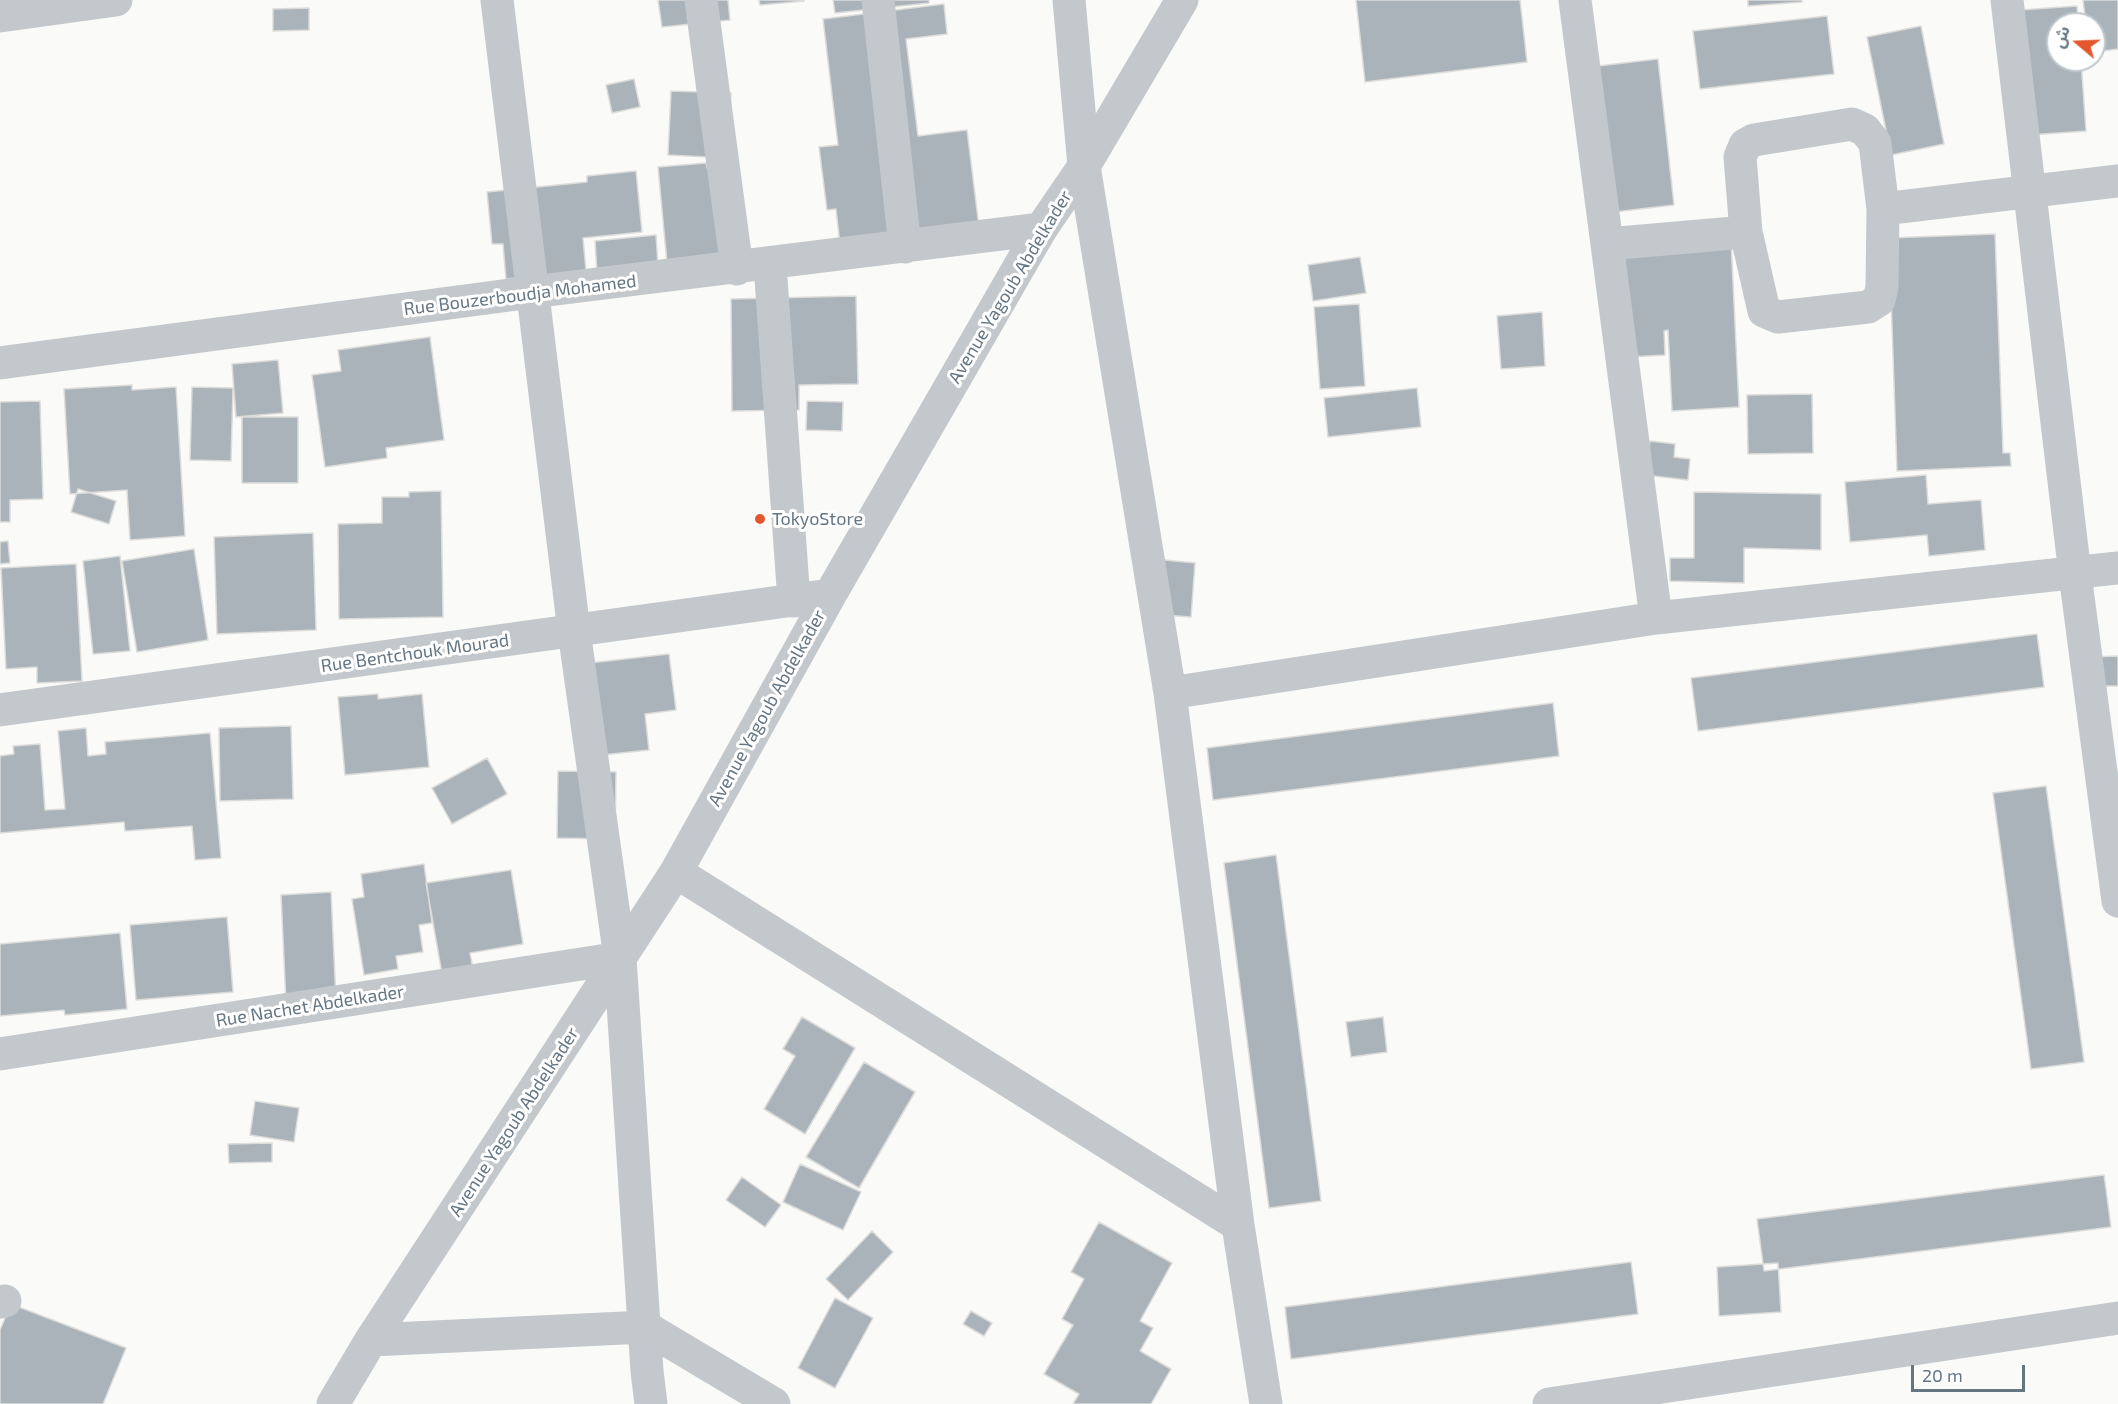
<!DOCTYPE html>
<meta charset="utf-8">
<style>
body{margin:0}
#map{position:relative;width:2118px;height:1404px;overflow:hidden;background:#fafaf8;font-family:"Exo 2","Noto Sans Arabic",sans-serif}
canvas{display:block}
.north{position:absolute;left:2046px;top:12px;width:60px;height:60px;box-sizing:border-box;background:#fff;border:2px solid #c1c8cd;border-radius:50%;rotate:289deg;font-size:16px;font-weight:700;line-height:24px;text-align:center;color:#657683}
.north::after{content:'';display:block;margin:auto;width:21px;height:27px;background:#e4572e;clip-path:polygon(50% 0,100% 100%,50% 72%,0 100%)}
.scale{position:absolute;left:1911px;top:1365px;width:114px;height:27px;box-sizing:border-box;border:3px solid #657683;border-top:0;padding-left:8px;font-size:18px;line-height:21px;white-space:nowrap;color:#657683;-webkit-text-stroke:4px #fff;paint-order:stroke}
</style>
<div id="map">
<canvas width="2118" height="1404"></canvas>
<div class="north">ش</div>
<div class="scale">20 m</div>
</div>
<script>
const ctx = document.querySelector('canvas').getContext('2d');
ctx.lineJoin = 'round';
function fill(path, color) {
  ctx.fillStyle = color;
  ctx.fill(path, 'evenodd');
}
function poly(rows) {
  const path = new Path2D();
  for (const r of rows) {
    path.moveTo(r[0], r[1]);
    for (let i = 2; i < r.length; i += 2) path.lineTo(r[i], r[i + 1]);
  }
  return path;
}
function stroke(path, color, width, dash) {
  ctx.strokeStyle = color;
  ctx.lineWidth = width;
  ctx.lineCap = dash ? 'butt' : 'round';
  ctx.setLineDash(dash || []);
  ctx.stroke(path);
}
function write(font, color, halo, rows, align = 'center') {
  ctx.font = font + ' "Exo 2",sans-serif';
  ctx.lineWidth = 6;
  ctx.setLineDash([]);
  ctx.textBaseline = 'middle';
  ctx.strokeStyle = halo;
  ctx.fillStyle = color;
  for (const [text, x, y, turn = 0] of rows) {
    ctx.save();
    ctx.translate(x, y);
    ctx.rotate((+turn || 0) * Math.PI / 180);
    ctx.textAlign = isNaN(turn) ? turn : align;
    if (halo) ctx.strokeText(text, 0, 0);
    ctx.fillText(text, 0, 0);
    ctx.restore();
  }
}
const building = poly([
 [658,0,728,0,730,20,662,27,658,0],
 [759,0,804,0,804,1,760,5,759,0],
 [833,0,929,0,929,3,835,13,833,0],
 [1356,0,1520,0,1527,62,1365,82,1356,0],
 [1748,0,1802,0,1802,2,1748,6,1748,0],
 [2083,0,2118,0,2118,49,2094,52,2094,24,2086,24,2083,0],
 [944,4,947,34,906,39,918,136,967,130,979,227,840,244,836,209,827,210,819,147,838,145,823,19,944,4],
 [2077,6,2078,24,2058,24,2058,60,2081,60,2086,131,2029,135,2020,10,2077,6],
 [309,8,309,30,273,31,273,9,309,8],
 [1827,16,1834,74,1700,89,1693,31,1827,16],
 [1921,26,1944,144,1891,155,1867,37,1921,26],
 [1658,59,1674,205,1614,212,1598,66,1658,59],
 [634,79,640,107,612,113,606,85,634,79],
 [671,91,731,93,728,158,668,155,671,91],
 [706,163,707,168,732,166,741,256,667,263,658,167,706,163],
 [636,171,642,232,583,238,586,271,506,279,503,244,492,244,487,192,587,182,587,176,636,171],
 [1995,234,2003,453,2010,453,2011,466,1897,471,1889,238,1995,234],
 [656,235,658,266,597,272,595,241,656,235],
 [1731,241,1739,407,1672,411,1668,330,1664,331,1665,355,1629,357,1624,247,1731,241],
 [1360,257,1366,293,1313,301,1308,265,1360,257],
 [856,296,858,384,799,385,799,410,732,411,731,299,856,296],
 [1359,304,1365,386,1320,389,1314,307,1359,304],
 [1542,312,1545,366,1501,369,1497,316,1542,312],
 [430,337,444,440,386,448,387,458,325,467,312,375,341,371,338,350,430,337],
 [278,360,283,413,236,417,232,364,278,360],
 [132,385,132,390,176,387,185,536,130,540,127,490,70,494,64,389,132,385],
 [192,387,233,388,231,461,190,460,192,387],
 [1417,388,1421,427,1328,437,1324,398,1417,388],
 [1812,394,1813,453,1748,454,1747,395,1812,394],
 [40,401,43,499,10,500,10,522,0,522,0,402,40,401],
 [807,401,843,402,842,431,806,430,807,401],
 [242,417,298,417,298,483,242,483,242,417],
 [1650,441,1675,444,1674,457,1690,459,1688,480,1645,475,1650,441],
 [1926,475,1928,504,1981,500,1985,550,1929,556,1927,535,1850,542,1845,482,1926,475],
 [78,489,116,501,109,524,71,512,78,489],
 [441,491,443,617,339,619,338,524,382,523,382,497,409,497,409,492,441,491],
 [1694,492,1821,494,1821,550,1744,548,1744,583,1670,581,1670,558,1694,558,1694,492],
 [313,533,316,630,217,634,214,537,313,533],
 [8,541,10,563,0,564,0,542,8,541],
 [194,549,208,640,137,652,122,561,194,549],
 [120,556,130,651,93,654,83,561,120,556],
 [1154,559,1195,563,1191,617,1150,614,1154,559],
 [76,564,82,681,37,683,37,667,6,669,1,568,76,564],
 [2037,634,2044,687,1698,731,1691,678,2037,634],
 [669,654,676,710,645,714,649,750,592,756,581,664,669,654],
 [2118,656,2118,686,2091,686,2090,657,2118,656],
 [378,694,378,699,422,694,429,767,345,775,338,697,378,694],
 [1553,703,1559,756,1213,800,1207,748,1553,703],
 [291,726,293,799,220,801,219,728,291,726],
 [86,728,88,756,106,754,105,742,210,733,221,858,195,860,192,826,125,831,124,822,0,833,0,756,14,754,13,746,40,744,45,810,65,809,58,731,86,728],
 [487,758,507,794,452,824,432,788,487,758],
 [558,771,616,772,615,839,557,838,558,771],
 [2046,786,2084,1062,2031,1069,1993,793,2046,786],
 [1276,855,1321,1201,1269,1208,1224,863,1276,855],
 [424,864,432,923,419,925,423,952,396,956,398,969,364,975,352,899,364,897,361,874,424,864],
 [511,870,523,944,470,953,473,969,442,974,426,883,511,870],
 [331,892,336,1000,286,1002,281,895,331,892],
 [227,917,233,992,136,1000,130,925,227,917],
 [120,933,127,1009,65,1015,64,1010,0,1016,0,944,120,933],
 [802,1017,855,1048,805,1134,764,1109,795,1056,783,1049,802,1017],
 [1383,1017,1387,1052,1351,1057,1346,1022,1383,1017],
 [864,1062,915,1092,859,1188,806,1157,864,1062],
 [255,1101,299,1108,294,1142,250,1135,255,1101],
 [272,1143,272,1162,229,1163,228,1144,272,1143],
 [800,1164,861,1192,843,1230,783,1202,800,1164],
 [2104,1175,2111,1227,1764,1271,1757,1219,2104,1175],
 [742,1177,781,1205,765,1227,726,1200,742,1177],
 [1099,1222,1172,1263,1140,1321,1153,1328,1140,1351,1171,1369,1151,1404,1073,1404,1079,1394,1044,1374,1073,1325,1062,1319,1084,1279,1071,1272,1099,1222],
 [872,1231,893,1252,848,1300,826,1279,872,1231],
 [1631,1262,1638,1314,1291,1359,1285,1307,1631,1262],
 [1778,1263,1781,1312,1719,1316,1717,1267,1778,1263],
 [835,1298,873,1318,835,1388,798,1368,835,1298],
 [11,1304,126,1348,103,1404,0,1404,0,1330,11,1304],
 [971,1311,992,1323,984,1336,963,1324,971,1311]
]);
const minor = poly([
 [497,0,574,631,620,958,647,1371,651,1404],
 [701,0,737,269],
 [878,0,905,247],
 [1069,0,1084,166,1170,693,1238,1225,1266,1404],
 [1575,0,1656,618],
 [2007,0,2075,574,2118,901],
 [0,16,116,0],
 [1746,232,1740,157,1745,145,1754,140,1852,124,1865,130,1875,143,1883,209],
 [1607,244,1746,232,1764,311,1778,317,1868,307,1879,300,1882,287,1883,209,2118,181],
 [770,265,794,601],
 [0,363,532,292,1041,229],
 [1170,693,1656,618,2118,568],
 [0,710,830,595],
 [676,872,1238,1225],
 [0,1054,620,958],
 [0,1302,5,1301],
 [371,1340,645,1327,774,1404],
 [333,1404,371,1340,676,872,830,595,1041,229,1084,166,1182,0],
 [1549,1404,2118,1318]
]);
const markers = [
 [760,519,6,"#e4572e"]
];
const streetNames = [
 ["Avenue Yagoub Abdelkader",1010,287,-59],
 ["Rue Bouzerboudja Mohamed",520,295,-7],
 ["Rue Bentchouk Mourad",415,653,-8],
 ["Avenue Yagoub Abdelkader",767,708,-61],
 ["Rue Nachet Abdelkader",310,1006,-9],
 ["Avenue Yagoub Abdelkader",514,1122,-57]
];
const poiNames = [
 ["TokyoStore",772,519]
];
fill(building, '#aab3b9');
stroke(building, '#dcdcda', 1.5);
stroke(minor, '#c3c8cc', 33);
for (const [x, y, r, color] of markers) {
  const dot = new Path2D();
  dot.arc(x, y, r, 0, 2 * Math.PI);
  ctx.fillStyle = color;
  ctx.fill(dot);
  stroke(dot, '#fff', 2);
}
write('18px', '#657683', '#fff', streetNames);
write('18px', '#657683', '#fff', poiNames, 'left');
</script>
